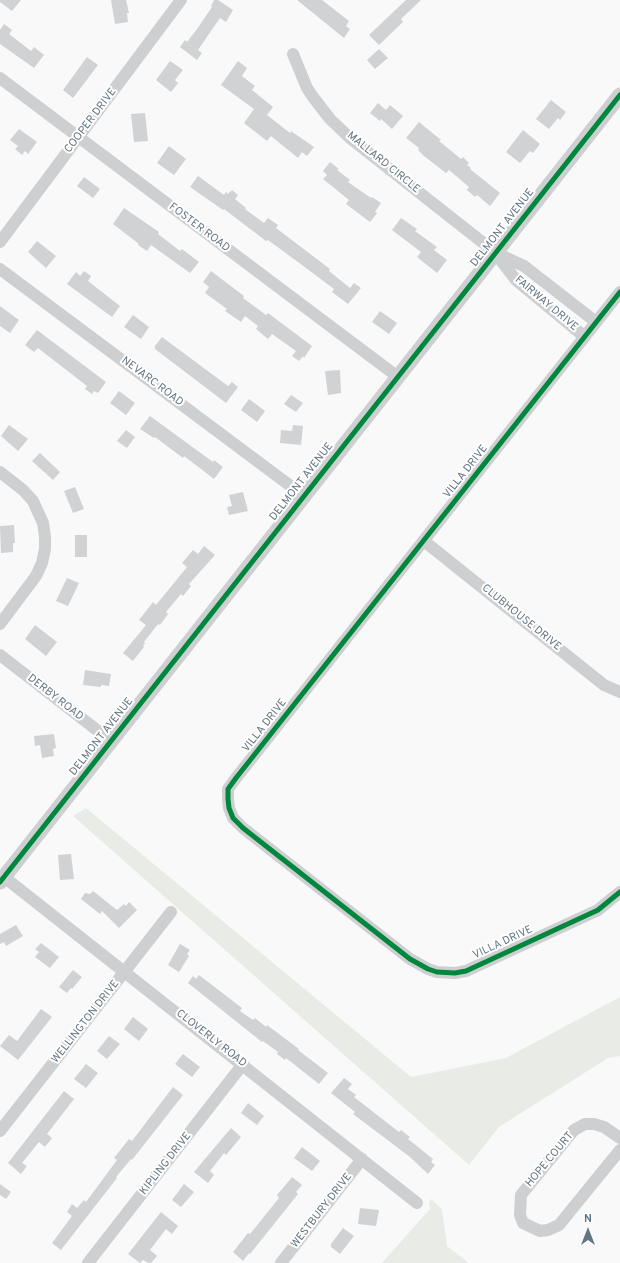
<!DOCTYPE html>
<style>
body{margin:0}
#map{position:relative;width:620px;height:1263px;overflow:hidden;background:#f9f9f9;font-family:Overpass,sans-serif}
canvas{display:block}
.north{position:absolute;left:568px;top:1211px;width:40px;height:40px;-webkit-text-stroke:3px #fff;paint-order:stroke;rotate:0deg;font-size:11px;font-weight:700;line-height:16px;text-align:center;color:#657683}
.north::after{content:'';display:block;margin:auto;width:14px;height:18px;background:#657683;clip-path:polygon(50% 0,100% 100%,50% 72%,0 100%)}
</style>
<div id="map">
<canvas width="620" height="1263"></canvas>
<div class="north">N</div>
</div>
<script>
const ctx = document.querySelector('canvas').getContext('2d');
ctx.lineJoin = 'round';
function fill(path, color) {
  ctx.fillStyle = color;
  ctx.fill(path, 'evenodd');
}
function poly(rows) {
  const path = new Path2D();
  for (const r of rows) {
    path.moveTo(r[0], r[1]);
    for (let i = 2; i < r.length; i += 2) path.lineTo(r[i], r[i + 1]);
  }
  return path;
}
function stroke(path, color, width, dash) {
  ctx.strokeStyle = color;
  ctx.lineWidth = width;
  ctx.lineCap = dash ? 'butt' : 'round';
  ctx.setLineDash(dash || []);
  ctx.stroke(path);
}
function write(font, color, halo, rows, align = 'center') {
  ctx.font = font + ' Overpass,sans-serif';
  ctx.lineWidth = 4;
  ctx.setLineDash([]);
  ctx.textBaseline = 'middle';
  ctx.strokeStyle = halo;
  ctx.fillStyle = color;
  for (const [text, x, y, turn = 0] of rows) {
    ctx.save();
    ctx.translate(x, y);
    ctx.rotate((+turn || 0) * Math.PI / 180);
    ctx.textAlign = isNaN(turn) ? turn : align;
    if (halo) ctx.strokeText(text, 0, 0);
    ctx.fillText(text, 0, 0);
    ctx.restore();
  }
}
const green = poly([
 [86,808,411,1077,506,1058,620,997,620,1056,608,1058,499,1127,469,1165,73,816],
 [431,1199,442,1209,447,1246,469,1263,382,1263,430,1209,429,1203]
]);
const building = poly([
 [0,0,21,0,12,11,0,2],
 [111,0,126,0,129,13,127,13,128,22,115,24],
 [214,0,218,0,233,10,226,22,220,18,198,50,202,53,197,60,180,47,185,40,187,42,197,29,212,7,211,6],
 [297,0,322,0,349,21,346,26,350,29,344,38],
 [406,0,421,0,401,19,403,22,379,45,369,35],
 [4,24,12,30,9,34,31,51,34,47,44,55,34,68,0,44,0,30],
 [379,49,388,58,375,69,367,60],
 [87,57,98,65,73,98,63,90],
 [170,61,183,70,175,80,178,83,171,92,156,80],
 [238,61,247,68,242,76,255,86,252,90,273,107,267,115,290,133,291,131,314,147,307,156,302,152,298,158,271,136,267,141,244,123,254,109,221,85],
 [551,100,566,112,560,120,558,118,549,129,536,119],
 [378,103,386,110,390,105,403,116,392,129,381,119,380,121,370,113],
 [145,113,148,141,134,142,131,114],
 [419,122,441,140,439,141,461,159,463,157,469,163,467,165,471,168,470,169,500,193,490,206,477,195,475,197,467,190,469,187,449,170,446,173,424,156,418,150,419,148,406,138],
 [19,129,37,142,28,154,25,151,22,155,15,149,18,146,10,140],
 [523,130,540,144,533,153,530,151,520,163,506,152],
 [169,146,186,159,174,175,157,163],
 [330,162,339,169,337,170,350,180,348,182,371,198,372,197,381,203,375,212,377,213,370,222,346,204,349,200,323,179,327,175,323,171],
 [198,176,224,195,226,192,228,194,232,190,238,195,235,199,246,208,245,209,264,223,268,218,278,225,276,228,330,269,329,271,350,288,354,283,361,288,348,304,332,292,334,289,306,268,268,240,266,241,224,209,223,210,190,187],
 [84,177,100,189,93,198,77,186],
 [124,208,159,232,158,234,180,251,182,249,199,262,190,273,151,245,147,251,138,245,139,244,113,224],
 [401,218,417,229,415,231,437,247,434,250,447,260,437,273,417,257,421,252,392,230],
 [37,241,56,256,46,268,28,252],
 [84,271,91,276,88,281,120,306,112,317,67,284,76,272,80,276],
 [211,271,244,296,243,298,266,315,268,313,312,346,304,358,303,356,299,361,292,356,296,351,272,334,268,339,256,329,258,326,245,316,241,322,225,311,227,309,205,293,209,287,203,282],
 [0,306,19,320,10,333,0,326],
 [380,311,397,323,389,334,372,322],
 [133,315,149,327,141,339,124,327],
 [37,330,106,382,98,393,94,391,92,394,85,389,87,386,38,348,34,352,25,345],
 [162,337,228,386,232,382,238,387,226,403,155,349,155,346],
 [340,370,341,393,328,395,325,371],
 [119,391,135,403,126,415,110,403],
 [291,395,303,403,296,412,284,404],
 [249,399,265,411,257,422,241,410],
 [150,416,213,462,214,460,223,467,214,479,184,456,183,458,155,437,154,438,140,429],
 [9,425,28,439,18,451,1,436],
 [293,425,303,426,301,445,280,443,281,430,292,431],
 [126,430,135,437,127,448,117,441],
 [40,453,60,472,53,480,32,461],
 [75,487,84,509,73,513,64,491],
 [243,492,248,511,229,515,227,507,232,506,229,495],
 [14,525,15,543,13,543,13,552,1,553,0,526],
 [75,535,87,535,87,557,75,557],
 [204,546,215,555,189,584,191,586,183,596,181,594,166,612,168,614,160,625,158,624,144,642,145,643,143,646,144,647,133,661,123,653,146,625,139,620,153,602,156,605,187,567,182,563,193,550,198,554],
 [67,578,79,583,68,606,56,601],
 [35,625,57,642,46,656,25,639],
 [85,670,111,674,109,686,101,685,101,687,83,685],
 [54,734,56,748,53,749,54,756,42,758,40,745,35,746,34,736],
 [71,854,74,879,60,880,58,855],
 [93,891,117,910,124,904,126,906,129,902,137,910,119,928,102,911,100,914,81,899,85,893,90,894],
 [16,925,23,936,6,946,4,942,0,944,0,934],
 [41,943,59,957,50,968,35,957,39,952,35,949],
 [180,944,190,950,187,954,189,956,179,972,168,965],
 [73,970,82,977,72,989,71,988,67,993,59,987],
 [199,975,242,1008,240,1011,253,1020,255,1018,266,1027,267,1025,299,1049,298,1050,328,1073,319,1084,286,1058,285,1060,277,1054,278,1052,263,1041,262,1042,188,983,193,976,196,979],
 [41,1009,52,1017,18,1060,0,1046,9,1035,17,1041],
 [133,1017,148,1029,139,1041,124,1029],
 [109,1036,120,1044,107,1059,97,1051],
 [183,1054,200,1067,192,1077,175,1064],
 [86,1064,98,1073,86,1088,74,1079],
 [344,1078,352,1084,348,1089,356,1095,354,1097,399,1132,401,1130,410,1137,408,1139,433,1159,431,1162,435,1165,428,1174,410,1157,353,1114,355,1112,331,1093],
 [173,1087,183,1095,132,1160,131,1159,116,1177,117,1178,61,1250,52,1243,72,1216,67,1212,72,1204,77,1208,84,1200,86,1202,117,1160,114,1158,129,1139,132,1141],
 [64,1091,74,1099,47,1134,52,1138,45,1147,39,1142,22,1163,27,1166,21,1174,8,1163],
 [248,1103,264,1116,257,1125,241,1113],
 [231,1128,241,1137,226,1155,224,1153,210,1171,214,1175,208,1183,194,1172],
 [302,1147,320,1161,312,1171,294,1158],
 [292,1177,302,1185,296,1192,298,1194,250,1254,249,1253,243,1261,233,1252,248,1233,250,1234,279,1198,277,1195],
 [0,1184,11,1192,6,1199,0,1195],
 [184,1184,194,1192,181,1207,172,1200],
 [360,1208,379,1210,376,1226,358,1224],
 [161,1212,178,1226,172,1234,166,1229,150,1250,157,1256,151,1263,148,1263,143,1260,140,1263,128,1254],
 [343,1228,354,1236,340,1254,331,1247,331,1244]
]);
const minor = poly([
 [293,54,307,88,313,97,330,119,350,138,496,253,524,266,596,322],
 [0,78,398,377],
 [0,242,181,0],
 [496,254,516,280,585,337],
 [0,269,304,496],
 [620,292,236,778,228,789,228,799,229,808,233,818,243,828,410,959,428,969,437,972,455,973,466,971,598,910,620,892],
 [0,472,23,490,33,501,43,523,45,537,45,549,42,563,36,576,0,624],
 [424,541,604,685,620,692],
 [0,655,111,741],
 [4,877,417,1203],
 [0,1131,171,912],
 [620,1138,604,1127,594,1124,585,1124,574,1130,521,1195,520,1215,523,1223,540,1231,548,1230,559,1225,620,1150],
 [88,1263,243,1064],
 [281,1263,362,1159]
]);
const tertiary = poly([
 [0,882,620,95]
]);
const cycleway = poly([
 [620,292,236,778,228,789,228,799,229,808,233,818,243,828,410,959,428,969,437,972,455,973,466,971,598,910,620,892],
 [0,882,620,95]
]);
const streetNames = [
 ["COOPER DRIVE",91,121,-53],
 ["MALLARD CIRCLE",383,163,39],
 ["FOSTER ROAD",199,228,37],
 ["DELMONT AVENUE",503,228,-52],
 ["FAIRWAY DRIVE",546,304,40],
 ["NEVARC ROAD",152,382,37],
 ["VILLA DRIVE",466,472,-52],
 ["DELMONT AVENUE",302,482,-52],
 ["CLUBHOUSE DRIVE",521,618,39],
 ["DERBY ROAD",55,698,38],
 ["VILLA DRIVE",265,726,-52],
 ["DELMONT AVENUE",102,737,-52],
 ["VILLA DRIVE",503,943,-25],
 ["WELLINGTON DRIVE",86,1022,-52],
 ["CLOVERLY ROAD",211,1039,38],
 ["HOPE COURT",550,1160,-50],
 ["KIPLING DRIVE",166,1164,-52],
 ["WESTBURY DRIVE",322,1211,-52]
];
fill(green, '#e8ebe6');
fill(building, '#d0d2d3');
stroke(minor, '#cecfd0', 12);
stroke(tertiary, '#cecfd0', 15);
stroke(cycleway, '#00873e', 5);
write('11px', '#657683', '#fff', streetNames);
</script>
